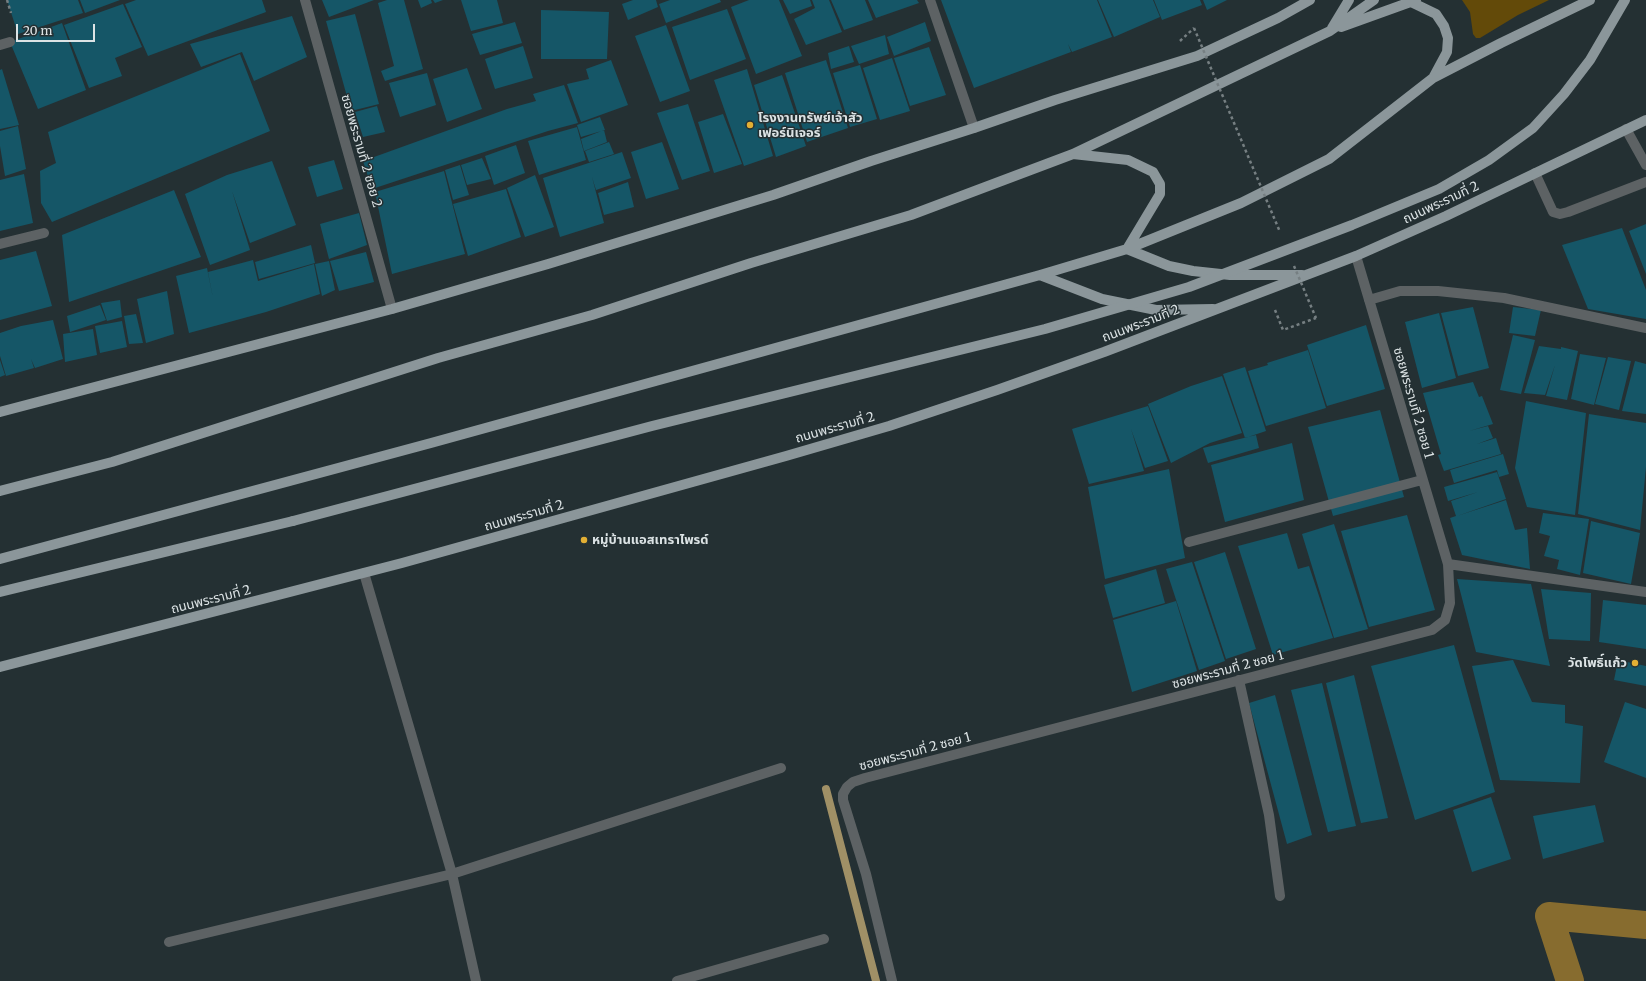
<!DOCTYPE html>
<meta charset="utf-8">
<style>
body{margin:0}
#map{position:relative;width:1646px;height:981px;overflow:hidden;background:#243033;font-family:Merriweather,serif}
canvas{display:block}
.scale{position:absolute;left:16px;top:24px;width:79px;height:18px;box-sizing:border-box;border:2px solid #dce3e5;border-top:0;padding-left:5px;font-size:12px;line-height:14px;white-space:nowrap;color:#dce3e5;-webkit-text-stroke:3px #243033;paint-order:stroke}
</style>
<div id="map">
<canvas width="1646" height="981"></canvas>
<div class="scale">20 m</div>
</div>
<script>
const ctx = document.querySelector('canvas').getContext('2d');
ctx.lineJoin = 'round';
function fill(path, color) {
  ctx.fillStyle = color;
  ctx.fill(path, 'evenodd');
}
function poly(rows) {
  const path = new Path2D();
  for (const r of rows) {
    path.moveTo(r[0], r[1]);
    for (let i = 2; i < r.length; i += 2) path.lineTo(r[i], r[i + 1]);
  }
  return path;
}
function stroke(path, color, width, dash) {
  ctx.strokeStyle = color;
  ctx.lineWidth = width;
  ctx.lineCap = dash ? 'butt' : 'round';
  ctx.setLineDash(dash || []);
  ctx.stroke(path);
}
function write(font, color, halo, rows, align = 'center') {
  ctx.font = font + ' Merriweather,"Noto Sans Thai",serif';
  ctx.lineWidth = 3;
  ctx.setLineDash([]);
  ctx.textBaseline = 'middle';
  ctx.strokeStyle = halo;
  ctx.fillStyle = color;
  for (const [text, x, y, turn = 0] of rows) {
    ctx.save();
    ctx.translate(x, y);
    ctx.rotate((+turn || 0) * Math.PI / 180);
    ctx.textAlign = isNaN(turn) ? turn : align;
    if (halo) ctx.strokeText(text, 0, 0);
    ctx.fillText(text, 0, 0);
    ctx.restore();
  }
}
const green = poly([
 [1462,0,1549,0,1518,15,1480,38,1476,38,1473,34,1470,12]
]);
const stream = poly([
 [826,789,876,981]
]);
const canal = poly([
 [1570,981,1549,916,1646,925]
]);
const building = poly([
 [7,0,78,0,83,13,18,34],
 [80,0,120,0,85,13],
 [136,0,262,0,266,12,148,56,125,4],
 [322,0,374,0,329,17],
 [387,0,404,0,423,69,385,81,381,71,394,66,378,3],
 [418,0,431,0,432,3,421,8],
 [433,0,443,0,435,3],
 [461,0,497,0,503,23,471,31],
 [633,0,656,0,658,7,628,20,622,4],
 [670,0,720,0,721,2,666,23,659,4],
 [749,0,779,0,802,56,756,74,731,7],
 [783,0,810,0,812,6,790,14],
 [812,0,829,0,842,32,806,45,794,19,815,8],
 [831,0,865,0,873,20,844,30],
 [868,0,917,0,919,3,876,18],
 [941,0,1097,0,1112,37,1072,52,1068,44,1071,52,974,88],
 [1098,0,1153,0,1160,17,1114,37],
 [1154,0,1200,0,1202,5,1162,20],
 [1203,0,1227,0,1207,10],
 [123,4,142,47,115,58,122,76,89,88,64,25],
 [727,9,746,59,690,80,672,27],
 [541,10,609,12,607,59,541,59],
 [355,14,379,104,351,111,326,21],
 [292,16,307,57,254,81,242,52,201,67,190,44],
 [515,22,522,43,480,55,472,34],
 [925,22,931,41,894,56,887,37],
 [62,23,86,90,38,109,10,42],
 [666,25,690,91,660,102,635,36],
 [885,35,889,54,859,64,851,46],
 [523,46,533,78,495,89,485,59],
 [849,46,854,62,831,69,828,53],
 [929,47,946,95,910,106,894,58],
 [240,54,270,131,52,222,41,203,40,171,56,163,48,132],
 [892,58,910,111,880,120,863,68],
 [611,60,628,105,581,122,567,84,589,79,586,69],
 [826,60,848,128,807,142,785,73],
 [860,65,877,119,850,127,833,73],
 [467,68,482,109,447,122,433,79],
 [2,69,19,125,0,129,0,70],
 [747,69,773,156,744,166,714,80],
 [427,73,436,105,400,117,389,83],
 [782,75,806,146,776,157,754,85],
 [564,85,578,123,548,131,372,189,363,161,507,109,536,101,533,94],
 [688,104,710,171,682,180,657,113],
 [377,106,385,132,363,137,355,112],
 [723,114,742,164,714,173,698,122],
 [600,117,605,130,581,137,577,125],
 [18,126,26,169,5,176,0,146,0,131],
 [577,127,586,160,539,175,528,141],
 [604,130,607,142,584,151,581,139],
 [609,142,614,154,589,162,585,151],
 [662,142,679,189,646,199,631,152],
 [516,145,525,173,494,185,485,156],
 [622,152,631,178,596,190,592,177,604,223,560,237,543,178],
 [482,158,491,179,467,185,461,165],
 [334,160,343,189,317,197,308,167],
 [272,161,296,225,250,243,232,191,250,250,210,265,185,194,227,175],
 [460,165,469,195,453,200,445,170],
 [444,171,465,254,392,274,375,192],
 [24,174,33,223,0,231,0,180],
 [535,175,554,227,525,237,507,188],
 [628,182,634,207,604,215,598,193],
 [506,189,521,237,468,256,453,204],
 [174,190,201,257,69,302,62,235],
 [359,213,367,245,329,259,320,224],
 [1646,224,1646,274,1629,231],
 [1622,228,1646,290,1646,319,1588,309,1562,245],
 [311,245,315,263,259,279,255,262],
 [36,251,52,306,0,320,0,260],
 [366,252,374,282,339,291,330,261],
 [253,260,258,281,314,264,320,294,266,312,189,333,176,276,207,268,213,298,208,272],
 [329,261,335,290,322,296,315,264],
 [167,291,174,334,146,343,137,299],
 [120,300,122,317,107,321,101,303],
 [100,305,106,320,70,332,67,316],
 [1473,307,1489,368,1458,376,1441,313],
 [1513,307,1541,310,1535,336,1509,333],
 [1439,313,1456,378,1422,388,1405,322],
 [136,314,143,343,129,344,124,316],
 [53,320,63,359,35,368,31,359,34,368,6,376,0,356,0,333,21,326],
 [122,321,127,347,100,353,95,326],
 [1366,325,1385,389,1327,406,1307,345],
 [93,329,97,355,65,362,63,334],
 [1513,335,1535,340,1521,394,1500,390],
 [1539,346,1561,349,1561,347,1578,351,1567,400,1546,396,1555,365,1545,395,1524,393],
 [1308,350,1326,408,1266,426,1248,371,1268,365,1267,363],
 [1580,354,1606,358,1594,405,1571,399],
 [1608,357,1631,361,1619,410,1595,404],
 [0,360,5,375,0,377],
 [1635,361,1646,364,1646,414,1622,411],
 [1245,367,1266,431,1245,438,1223,374],
 [1222,376,1242,433,1210,443,1171,463,1148,404,1191,386],
 [1473,382,1479,397,1482,396,1493,424,1469,431,1488,426,1493,438,1477,444,1496,438,1501,454,1444,471,1438,455,1441,454,1423,393],
 [1526,401,1586,413,1575,515,1527,507,1515,468],
 [1148,406,1168,461,1145,468,1131,429,1144,471,1089,484,1072,429],
 [1380,410,1404,497,1333,516,1308,427],
 [1589,414,1646,423,1646,467,1640,530,1578,514],
 [1256,435,1259,448,1208,463,1203,448],
 [1292,443,1304,500,1225,522,1211,465],
 [1503,454,1509,474,1499,477,1497,470,1454,483,1450,470],
 [1169,469,1185,558,1105,579,1088,487],
 [1497,472,1506,499,1457,516,1506,500,1515,530,1527,528,1530,569,1462,555,1450,518,1456,516,1451,501,1478,492,1448,501,1444,487],
 [1543,513,1589,519,1580,575,1557,569,1559,560,1544,556,1550,536,1539,533],
 [1407,515,1435,610,1369,627,1341,531],
 [1591,521,1640,533,1631,584,1583,573],
 [1334,524,1368,629,1334,638,1302,534],
 [1287,533,1298,569,1309,566,1333,638,1273,655,1238,546],
 [1225,552,1256,649,1226,659,1194,562],
 [1192,562,1225,661,1199,670,1166,569],
 [1156,569,1165,603,1113,618,1104,585],
 [1457,579,1531,584,1550,666,1476,652],
 [1541,589,1591,593,1590,641,1549,639],
 [1603,600,1646,605,1646,649,1599,642],
 [1176,601,1197,671,1132,692,1113,620],
 [1454,645,1495,792,1415,820,1371,666],
 [1513,660,1532,702,1565,705,1565,723,1583,726,1580,783,1500,780,1472,666],
 [1618,660,1646,666,1646,686,1614,680],
 [1354,675,1388,818,1361,823,1326,683],
 [1322,683,1356,826,1328,832,1291,690],
 [1275,695,1312,835,1287,844,1249,703],
 [1625,702,1646,709,1646,778,1604,762],
 [1491,797,1511,859,1472,872,1453,810],
 [1595,805,1604,842,1543,859,1533,816]
]);
const path = poly([
 [7,0,11,13],
 [1180,41,1194,28],
 [1275,310,1283,330,1316,318]
]);
const minor = poly([
 [305,0,392,309],
 [930,0,974,128],
 [0,45,10,42],
 [1626,129,1646,165],
 [1535,173,1553,212,1560,214,1568,212,1646,182],
 [0,244,44,233],
 [1369,300,1400,291,1438,291,1504,298,1646,328],
 [1189,542,1422,480],
 [1448,564,1646,592],
 [364,573,452,874,476,981],
 [1239,680,1269,815,1280,896],
 [169,942,452,874,781,768],
 [677,981,824,939],
 [892,981,866,874,843,800,843,794,847,787,853,782,865,778,1432,630,1445,620,1450,603,1448,564,1356,256]
]);
const major = poly([
 [1411,2,1436,14,1444,26,1448,38,1447,52,1433,78],
 [1341,27,1416,0],
 [1332,28,1349,0],
 [1073,154,1128,160,1153,172,1160,184,1160,194,1127,249,1169,266,1193,271,1230,275,1302,275],
 [1040,275,1102,299,1156,310,1213,309],
 [0,412,392,309,548,264,773,195,871,161,974,128,1055,100,1197,56,1278,18,1310,0],
 [0,491,112,462,438,358,592,315,751,263,911,215,1073,154,1330,31,1374,0],
 [0,559,431,443,1040,275,1127,249,1241,203,1329,159,1433,78,1501,43,1590,0],
 [0,592,293,521],
 [0,667,402,563,786,456,889,426,997,390,1104,352,1356,256,1446,216,1646,120]
]);
const pathBridge = poly([
 [1194,28,1280,232],
 [1294,266,1316,318]
]);
const majorBridge = poly([
 [293,521,652,426,1045,329,1189,287,1352,225,1439,189,1489,160,1533,128,1564,94,1590,60,1625,0]
]);
const markers = [
 [750,125,4,"#e2af34"],
 [584,540,4,"#e2af34"],
 [1635,663,4,"#e2af34"]
];
const poiNames = [
 ["โรงงานทรัพย์เจ้าสัว",758,118],
 ["เฟอร์นิเจอร์",758,133],
 ["หมู่บ้านแอสเทราไพรด์",592,540],
 ["วัดโพธิ์แก้ว",1627,663,"right"]
];
const streetNames = [
 ["ซอยพระรามที่ 2 ซอย 2",361,151,74],
 ["ถนนพระรามที่ 2",1441,203,-25],
 ["ถนนพระรามที่ 2",1141,324,-21],
 ["ซอยพระรามที่ 2 ซอย 1",1413,403,74],
 ["ถนนพระรามที่ 2",835,428,-16],
 ["ถนนพระรามที่ 2",524,516,-16],
 ["ถนนพระรามที่ 2",211,600,-14],
 ["ซอยพระรามที่ 2 ซอย 1",1228,670,-15],
 ["ซอยพระรามที่ 2 ซอย 1",915,752,-15]
];
fill(green, '#634a09');
stroke(stream, '#a09066', 8);
stroke(canal, '#876c2f', 28);
fill(building, '#155667');
stroke(path, '#767f82', 2.5, [3, 3]);
stroke(minor, '#5d6264', 10);
stroke(major, '#8b969a', 10);
stroke(pathBridge, '#767f82', 2.5, [3, 3]);
stroke(majorBridge, '#8b969a', 10);
for (const [x, y, r, color] of markers) {
  const dot = new Path2D();
  dot.arc(x, y, r, 0, 2 * Math.PI);
  ctx.fillStyle = color;
  ctx.fill(dot);
  stroke(dot, '#243033', 1.5);
}
write('bold 13px', '#dce3e5', '#243033', poiNames, 'left');
write('13px', '#dce3e5', '#243033', streetNames);
</script>
